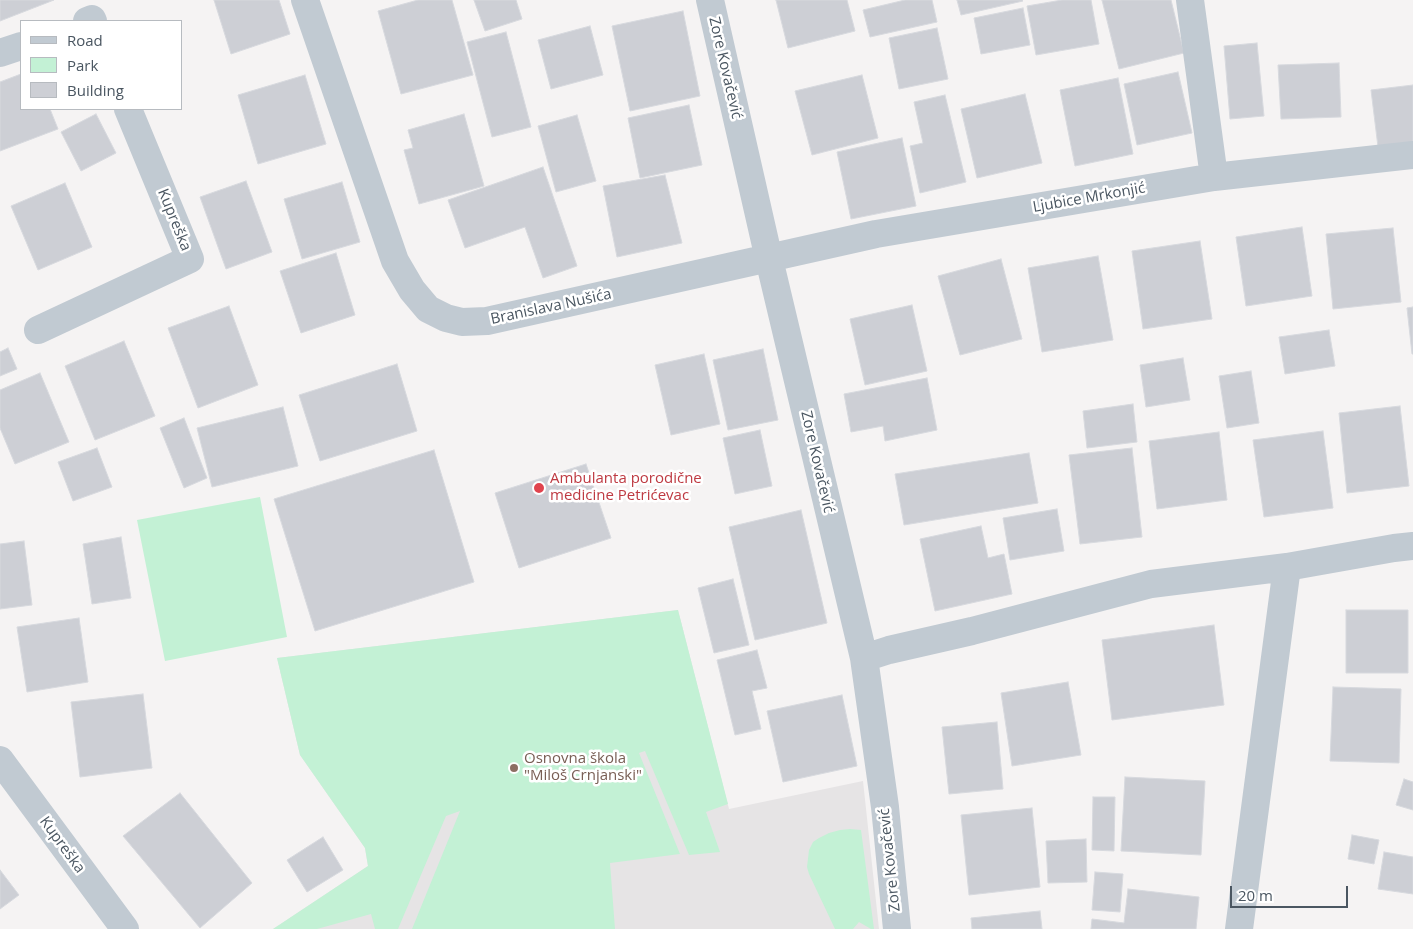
<!DOCTYPE html>
<meta charset="utf-8">
<style>
body{margin:0}
#map{position:relative;width:1413px;height:929px;overflow:hidden;background:#f5f3f3;font-family:"Open Sans",sans-serif}
canvas{display:block}
.legend{position:absolute;left:20px;top:20px;width:162px;height:90px;box-sizing:border-box;background:#fff;border:1px solid #b7bbc0;margin:0;padding:6px 9px;list-style:none;font-size:15px;color:#4a5661}
.legend li{display:flex;align-items:center;gap:10px;height:25px}
.legend b{width:25px;border:1px solid #b7bbc0}
.scale{position:absolute;left:1230px;top:886px;width:118px;height:22px;box-sizing:border-box;border:2px solid #4a5661;border-top:0;padding-left:6px;font-size:15px;line-height:18px;white-space:nowrap;color:#4a5661;-webkit-text-stroke:4px #fff;paint-order:stroke}
</style>
<div id="map">
<canvas width="1413" height="929"></canvas>
<ul class="legend">
<li><b style="height:6px;background:#c1cad2"></b>Road</li>
<li><b style="height:14px;background:#c3f1d5"></b>Park</li>
<li><b style="height:14px;background:#cdcfd5"></b>Building</li>
</ul>
<div class="scale">20 m</div>
</div>
<script>
const ctx = document.querySelector('canvas').getContext('2d');
ctx.lineJoin = 'round';
function fill(path, color) {
  ctx.fillStyle = color;
  ctx.fill(path, 'evenodd');
}
function poly(rows) {
  const path = new Path2D();
  for (const r of rows) {
    path.moveTo(r[0], r[1]);
    for (let i = 2; i < r.length; i += 2) path.lineTo(r[i], r[i + 1]);
  }
  return path;
}
function stroke(path, color, width, dash) {
  ctx.strokeStyle = color;
  ctx.lineWidth = width;
  ctx.lineCap = dash ? 'butt' : 'round';
  ctx.setLineDash(dash || []);
  ctx.stroke(path);
}
function write(font, color, halo, rows, align = 'center') {
  ctx.font = font + ' "Open Sans",sans-serif';
  ctx.lineWidth = 5;
  ctx.setLineDash([]);
  ctx.textBaseline = 'middle';
  ctx.strokeStyle = halo;
  ctx.fillStyle = color;
  for (const [text, x, y, turn = 0] of rows) {
    ctx.save();
    ctx.translate(x, y);
    ctx.rotate((+turn || 0) * Math.PI / 180);
    ctx.textAlign = isNaN(turn) ? turn : align;
    if (halo) ctx.strokeText(text, 0, 0);
    ctx.fillText(text, 0, 0);
    ctx.restore();
  }
}
const education = poly([
 [678,610,729,809,863,781,879,929,273,929,368,866,365,848,300,755,277,658]
]);
const green = poly([
 [260,497,287,637,165,661,137,520],
 [678,610,728,804,706,812,720,852,689,855,645,751,639,753,680,854,610,863,615,929,412,929,460,811,446,816,398,929,375,929,371,914,317,929,273,929,368,866,365,848,300,755,277,658],
 [850,829,861,830,874,929,871,929,859,922,853,929,835,929,809,874,807,867,809,850,813,842,819,838,829,833,840,830]
]);
const building = poly([
 [0,0,54,0,0,21,0,0],
 [214,0,279,0,290,34,231,54,214,0],
 [418,0,452,0,473,75,401,94,378,11,418,0],
 [474,0,516,0,522,19,485,31,474,0],
 [776,0,847,0,855,31,788,48,776,0],
 [905,0,932,0,937,22,870,37,863,10,905,0],
 [957,0,1022,0,1023,1,961,15,957,0],
 [1062,0,1091,0,1099,44,1036,55,1027,6,1062,0],
 [1102,0,1171,0,1184,53,1119,69,1102,0],
 [1023,8,1030,45,981,54,974,18,1023,8],
 [683,11,700,96,630,111,612,26,683,11],
 [590,26,603,75,551,89,538,40,590,26],
 [937,28,948,79,899,89,889,38,937,28],
 [506,32,531,127,492,137,467,42,506,32],
 [1257,43,1264,116,1230,119,1224,46,1257,43],
 [1339,63,1341,117,1281,119,1278,65,1339,63],
 [1178,72,1192,133,1137,145,1124,84,1178,72],
 [21,74,21,109,50,109,58,129,0,151,0,82,21,74],
 [305,75,326,144,258,164,238,95,305,75],
 [862,75,878,138,812,155,795,91,862,75],
 [1118,78,1133,154,1075,166,1060,90,1118,78],
 [1413,85,1413,142,1378,147,1371,90,1413,85],
 [1025,94,1042,163,977,178,961,109,1025,94],
 [945,95,966,182,920,193,910,146,923,143,914,102,945,95],
 [689,105,702,165,640,178,628,118,689,105],
 [96,114,116,153,81,171,61,132,96,114],
 [464,114,484,186,419,204,404,150,413,148,408,130,464,114],
 [577,115,596,181,556,192,538,126,577,115],
 [902,138,916,206,851,219,837,152,902,138],
 [543,167,577,266,543,278,525,227,465,248,448,200,543,167],
 [665,175,682,243,617,257,603,186,665,175],
 [246,181,272,252,226,269,200,197,246,181],
 [342,182,360,242,302,259,284,199,342,182],
 [65,183,92,247,38,270,11,206,65,183],
 [1302,227,1312,296,1246,306,1236,237,1302,227],
 [1393,228,1401,302,1333,309,1326,234,1393,228],
 [1200,241,1212,319,1143,329,1132,251,1200,241],
 [336,253,355,315,301,333,280,271,336,253],
 [1098,256,1113,340,1042,352,1028,268,1098,256],
 [1001,259,1022,339,960,355,938,276,1001,259],
 [912,305,927,371,865,385,850,319,912,305],
 [229,306,258,385,198,408,168,328,229,306],
 [1413,307,1413,354,1412,354,1407,308,1413,307],
 [1329,330,1335,366,1285,374,1279,337,1329,330],
 [124,341,155,416,95,440,65,366,124,341],
 [8,348,17,369,0,376,0,352,8,348],
 [763,349,778,420,728,430,713,360,763,349],
 [704,354,720,424,671,435,655,365,704,354],
 [1183,358,1190,400,1146,407,1140,365,1183,358],
 [397,364,417,431,320,461,299,395,397,364],
 [1251,371,1259,423,1227,428,1219,376,1251,371],
 [40,373,69,442,15,464,0,428,0,390,40,373],
 [927,378,937,430,885,441,883,426,851,432,844,394,927,378],
 [1133,404,1137,442,1087,448,1083,411,1133,404],
 [1400,406,1409,486,1347,493,1339,413,1400,406],
 [283,407,298,466,212,487,197,428,283,407],
 [184,418,207,478,184,488,160,428,184,418],
 [760,430,772,486,735,494,723,438,760,430],
 [1323,431,1333,508,1264,517,1253,440,1323,431],
 [1219,432,1227,500,1157,509,1149,441,1219,432],
 [97,448,112,487,73,501,58,462,97,448],
 [1132,448,1142,537,1080,544,1069,455,1132,448],
 [434,450,474,582,315,631,274,499,434,450],
 [1029,453,1038,503,904,525,895,474,1029,453],
 [586,464,611,538,519,568,495,493,586,464],
 [1057,509,1064,551,1010,560,1003,518,1057,509],
 [801,510,827,623,755,640,729,527,801,510],
 [981,526,988,558,1004,554,1012,594,935,611,920,539,981,526],
 [121,537,131,598,92,604,83,544,121,537],
 [24,541,32,605,0,609,0,544,24,541],
 [733,579,749,645,714,653,698,588,733,579],
 [1346,610,1408,610,1408,673,1346,673,1346,610],
 [79,618,88,682,27,692,17,627,79,618],
 [1214,625,1224,705,1112,720,1102,640,1214,625],
 [757,650,767,688,752,691,761,729,735,735,717,660,757,650],
 [1068,682,1081,755,1012,766,1001,693,1068,682],
 [1333,687,1401,689,1399,763,1330,761,1333,687],
 [143,694,152,768,80,777,71,702,143,694],
 [842,695,857,766,783,782,767,711,842,695],
 [997,722,1003,789,949,794,942,727,997,722],
 [1125,777,1205,781,1201,855,1121,851,1125,777],
 [1404,779,1413,782,1413,810,1396,805,1404,779],
 [180,793,252,883,200,928,123,836,180,793],
 [1093,797,1115,797,1114,851,1092,850,1093,797],
 [1032,808,1040,887,969,895,961,815,1032,808],
 [1352,835,1379,840,1374,864,1348,859,1352,835],
 [323,837,343,870,307,892,287,860,323,837],
 [1086,839,1087,882,1048,883,1046,841,1086,839],
 [1384,852,1413,857,1413,894,1378,889,1384,852],
 [0,870,19,895,0,909,0,870],
 [1095,872,1123,874,1120,912,1092,910,1095,872],
 [1128,889,1199,897,1196,929,1091,929,1092,919,1124,923,1128,889],
 [1040,911,1042,929,972,929,971,918,1040,911]
]);
const minor = poly([
 [305,0,395,261,412,290,428,309,446,318,462,322,487,321,876,234,1214,177,1413,155],
 [710,0,769,259,864,658,885,807,897,929],
 [1190,0,1214,177],
 [87,21,92,19,93,21],
 [0,53,21,46],
 [38,330,190,259,128,109],
 [864,658,889,650,972,631,1151,584,1287,567],
 [0,760,125,929],
 [1239,929,1287,567,1394,548,1413,546]
]);
const markers = [
 [539,488,6,"#e0444e"],
 [514,768,5,"#8d6e63"]
];
const streetNames = [
 ["Zore Kovačević",725,68,77],
 ["Ljubice Mrkonjić",1089,198,-10],
 ["Kupreška",174,220,68],
 ["Branislava Nušića",551,307,-12],
 ["Zore Kovačević",817,462,77],
 ["Kupreška",62,845,54],
 ["Zore Kovačević",890,860,-96]
];
const healthNames = [
 ["Ambulanta porodične",550,479],
 ["medicine Petrićevac",550,496]
];
const educationNames = [
 ["Osnovna škola",524,759],
 ["\"Miloš Crnjanski\"",524,776]
];
fill(education, '#e6e4e5');
fill(green, '#c3f1d5');
fill(building, '#cdcfd5');
stroke(building, '#d7d9de', 1);
stroke(minor, '#c1cad2', 28);
for (const [x, y, r, color] of markers) {
  const dot = new Path2D();
  dot.arc(x, y, r, 0, 2 * Math.PI);
  ctx.fillStyle = color;
  ctx.fill(dot);
  stroke(dot, '#fff', 2);
}
write('15px', '#4a5661', '#fff', streetNames);
write('15px', '#be3a42', '#fff', healthNames, 'left');
write('15px', '#785e54', '#fff', educationNames, 'left');
</script>
